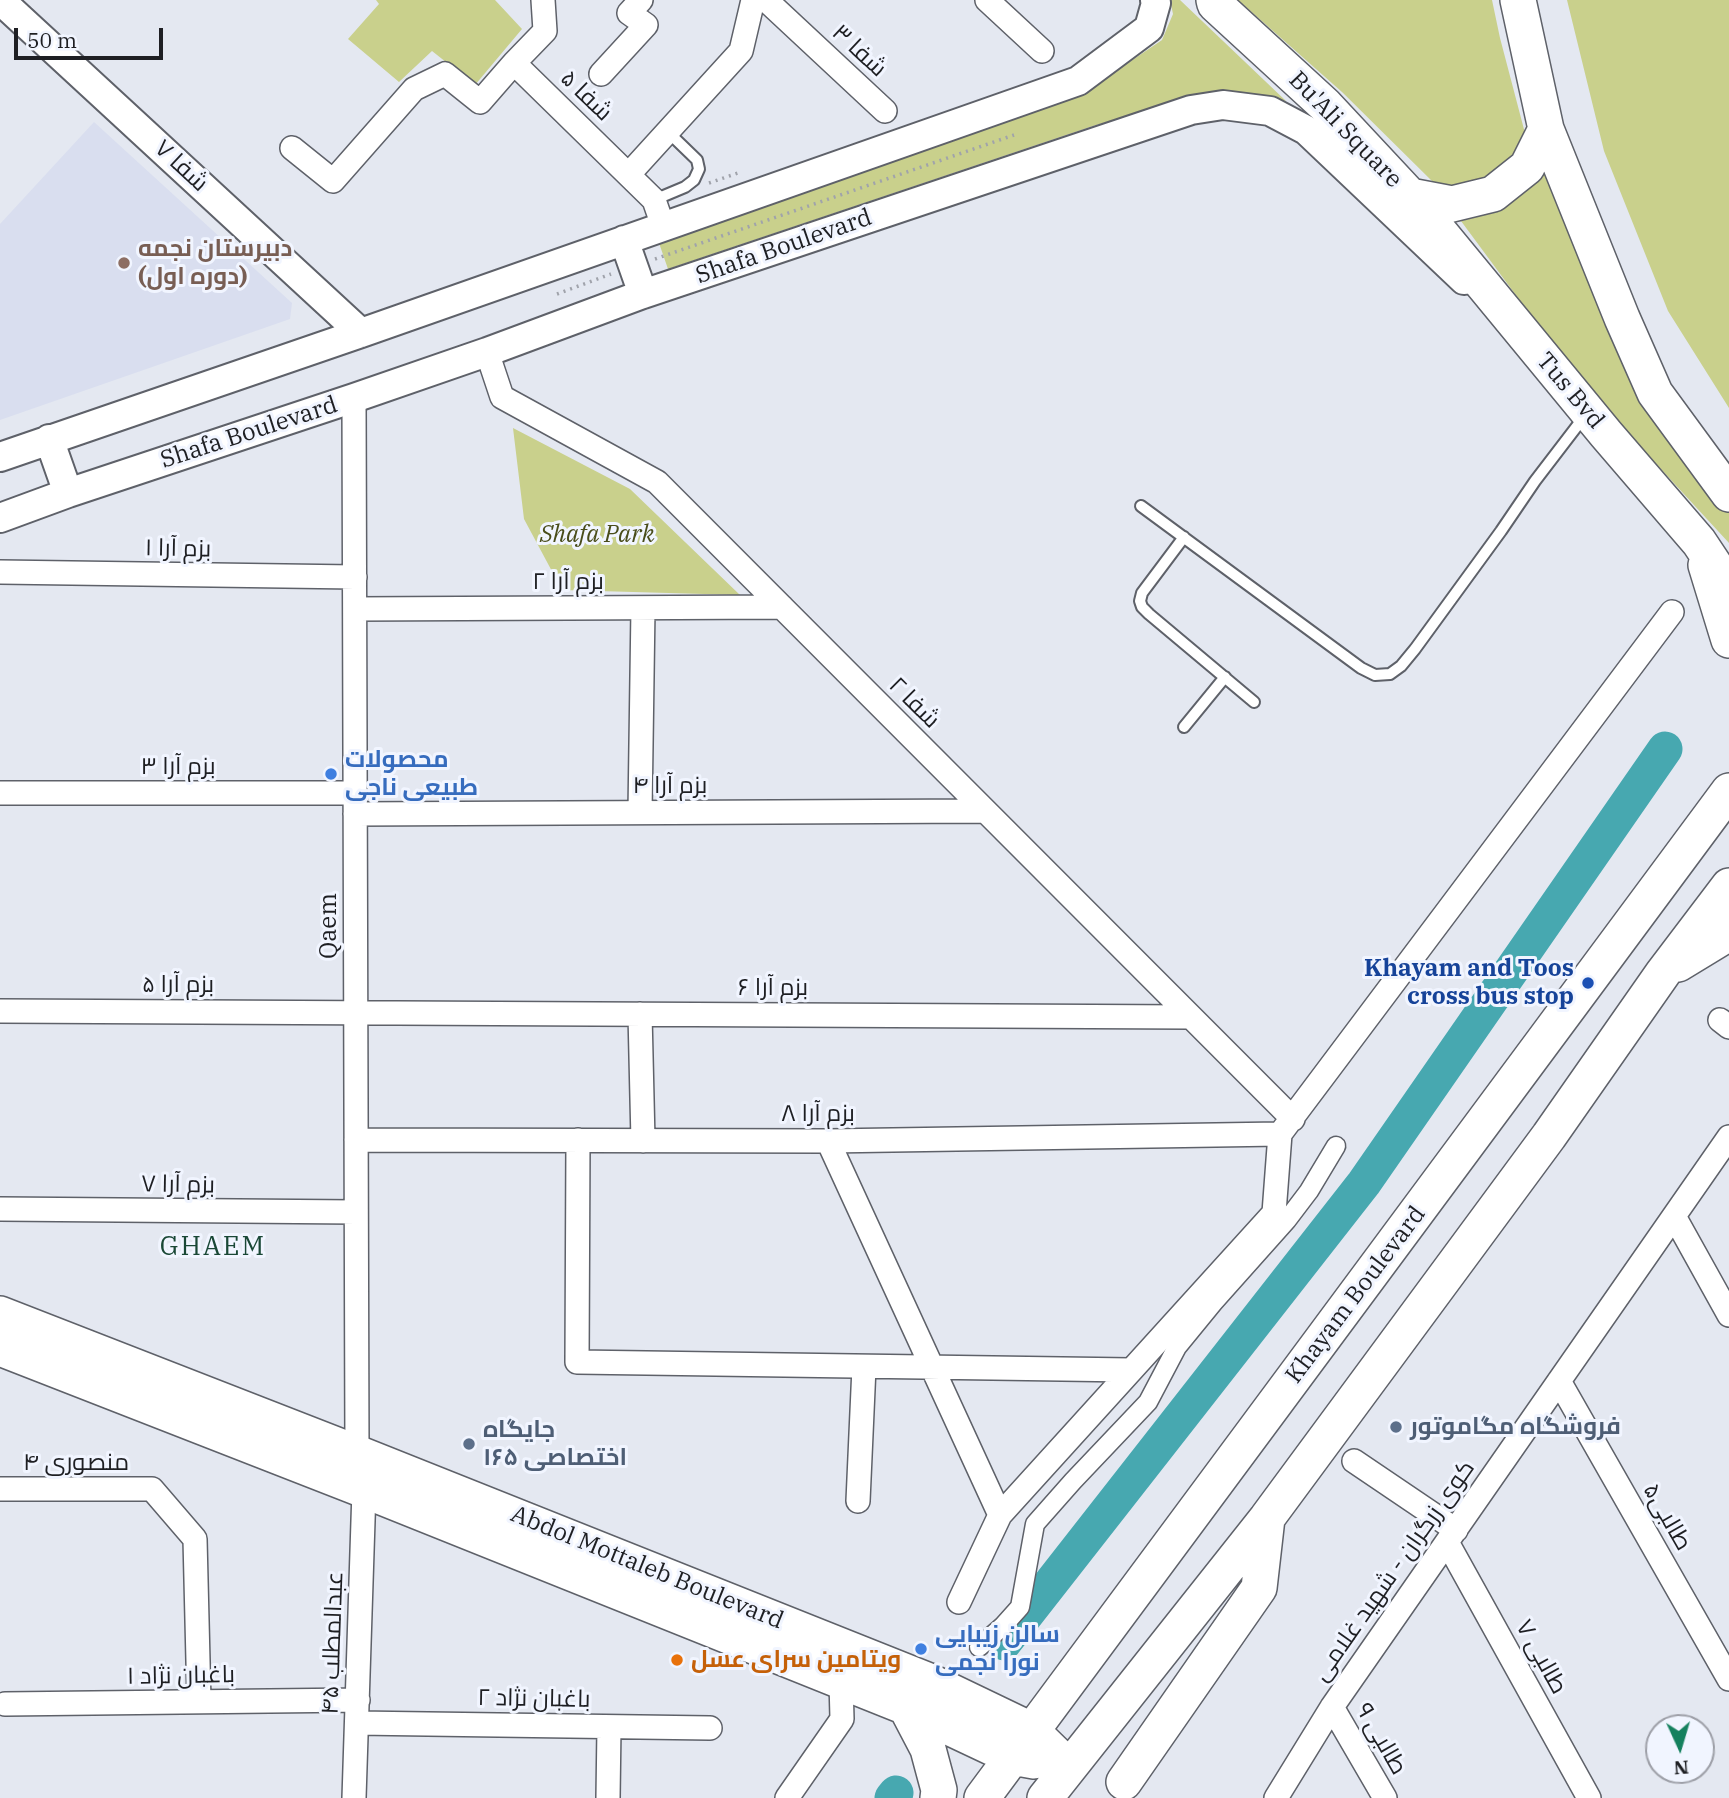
<!DOCTYPE html>
<meta charset="utf-8">
<style>
body{margin:0}
#map{position:relative;width:1729px;height:1798px;overflow:hidden;background:#e4e8f1;font-family:"IBM Plex Serif",serif}
canvas{display:block}
.north{position:absolute;left:1645px;top:1714px;width:70px;height:70px;box-sizing:border-box;background:#f1f5ff;border:2px solid #9d9fa7;border-radius:50%;rotate:176deg;font-size:19px;font-weight:700;line-height:28px;text-align:center;color:#1e1f23}
.north::after{content:'';display:block;margin:auto;width:24px;height:32px;background:#15815e;clip-path:polygon(50% 0,100% 100%,50% 72%,0 100%)}
.scale{position:absolute;left:14px;top:28px;width:149px;height:32px;box-sizing:border-box;border:4px solid #1e1f23;border-top:0;padding-left:9px;font-size:21px;line-height:24px;white-space:nowrap;color:#1e1f23;-webkit-text-stroke:5px #f1f5ff;paint-order:stroke}
</style>
<div id="map">
<canvas width="1729" height="1798"></canvas>
<div class="north">N</div>
<div class="scale">50 m</div>
</div>
<script>
const ctx = document.querySelector('canvas').getContext('2d');
ctx.lineJoin = 'round';
function fill(path, color) {
  ctx.fillStyle = color;
  ctx.fill(path, 'evenodd');
}
function poly(rows) {
  const path = new Path2D();
  for (const r of rows) {
    path.moveTo(r[0], r[1]);
    for (let i = 2; i < r.length; i += 2) path.lineTo(r[i], r[i + 1]);
  }
  return path;
}
function stroke(path, color, width, dash) {
  ctx.strokeStyle = color;
  ctx.lineWidth = width;
  ctx.lineCap = dash ? 'butt' : 'round';
  ctx.setLineDash(dash || []);
  ctx.stroke(path);
}
function write(font, color, halo, rows, align = 'center') {
  ctx.font = font + ' "IBM Plex Serif",Cairo,serif';
  ctx.lineWidth = 6;
  ctx.setLineDash([]);
  ctx.textBaseline = 'middle';
  ctx.strokeStyle = halo;
  ctx.fillStyle = color;
  for (const [text, x, y, turn = 0] of rows) {
    ctx.save();
    ctx.translate(x, y);
    ctx.rotate((+turn || 0) * Math.PI / 180);
    ctx.textAlign = isNaN(turn) ? turn : align;
    if (halo) ctx.strokeText(text, 0, 0);
    ctx.fillText(text, 0, 0);
    ctx.restore();
  }
}
const built = poly([
 [94,122,292,303,290,319,0,420,0,224]
]);
const green = poly([
 [376,0,495,0,522,29,475,85,432,51,399,82,348,39,379,4],
 [1170,0,1180,0,1286,101,1232,91,1194,96,1093,126,668,269,659,243,1079,96,1162,40,1173,14],
 [1238,0,1492,0,1500,38,1526,137,1516,157,1500,173,1457,187,1434,183,1342,92],
 [1567,0,1729,0,1729,408,1668,311,1604,151],
 [1543,170,1597,294,1704,479,1729,512,1729,543,1624,429,1532,317,1461,221,1497,212,1523,194],
 [513,428,630,489,740,595,562,590,524,519]
]);
const river = poly([
 [1004,1643,1364,1183,1665,749],
 [892,1798,896,1793]
]);
const path = poly([
 [709,183,738,173],
 [655,259,1014,135],
 [557,294,611,274]
]);
const service = poly([
 [654,200,685,187,694,180,699,169,697,160,667,131],
 [1141,506,1361,668,1375,675,1390,674,1401,666,1415,649,1501,531,1535,481,1584,417],
 [1184,537,1142,593,1140,601,1142,607,1149,614,1254,702],
 [1184,727,1225,677]
]);
const pedestrian = poly([
 [979,1647,1003,1626,1020,1607,1035,1524,1073,1481,1148,1402,1177,1347,1213,1303,1287,1220,1309,1191,1336,1146]
]);
const minor = poly([
 [543,0,545,31,514,63,654,200,663,226],
 [766,0,885,111],
 [987,0,1042,51],
 [601,74,646,25,629,13,641,0],
 [292,148,333,181,414,89,445,74,480,102,514,63],
 [629,174,741,51,753,0],
 [487,352,502,397,657,482,1293,1119],
 [354,398,357,1453,364,1490,354,1798],
 [0,572,355,577],
 [355,609,782,607],
 [0,793,355,793],
 [640,812,643,608],
 [355,814,984,811],
 [0,1011,1190,1017],
 [640,1014,643,1141],
 [1720,1020,1729,1027],
 [356,1140,828,1141,1280,1134],
 [578,1140,577,1362,1131,1370],
 [828,1141,1000,1515],
 [0,1209,356,1212],
 [1674,1216,1729,1315],
 [1559,1381,1729,1679],
 [1354,1461,1456,1530],
 [0,1489,152,1489,195,1539,199,1702],
 [858,1501,864,1367],
 [1447,1542,1589,1798],
 [959,1602,1000,1515,1274,1213,1280,1134,1672,612],
 [5,1704,358,1700],
 [1332,1707,1385,1798],
 [357,1723,710,1728],
 [608,1798,609,1727],
 [787,1798,842,1719,841,1681],
 [1276,1798,1332,1707,1729,1137]
]);
const tertiary = poly([
 [0,0,361,333],
 [624,240,643,294],
 [49,439,68,493],
 [0,457,361,333,1078,81,1149,28,1156,3,1155,0],
 [0,518,68,493,354,398,487,352,643,294,1191,110,1223,105,1270,111,1306,130,1464,280]
]);
const primary = poly([
 [1214,0,1215,4,1325,105,1410,196,1606,434,1699,542,1729,587],
 [1518,0,1546,129,1622,318,1655,393,1729,494],
 [1410,196,1452,204,1493,194,1527,167,1546,129],
 [1706,565,1729,640],
 [1678,964,1729,933],
 [0,1314,357,1453,929,1681,1031,1730,1069,1767],
 [0,1348,364,1490,841,1681,906,1707,1012,1757,1034,1761],
 [906,1707,928,1749,939,1790,938,1798],
 [1124,1782,1259,1588,1267,1518],
 [982,1798,1729,791],
 [1045,1798,1267,1518,1549,1136,1663,973,1729,886]
]);
const markers = [
 [124,263,7,"#8d6e63"],
 [331,774,7,"#3f7fe0"],
 [1588,983,7,"#1a4fb4"],
 [1396,1427,7,"#5c6f8a"],
 [469,1444,7,"#5c6f8a"],
 [921,1649,7,"#3f7fe0"],
 [677,1660,7,"#e8710a"]
];
const streetNames = [
 ["شفا ۳",859,51,43],
 ["شفا ۵",586,96,44],
 ["Bu'Ali Square",1345,130,46],
 ["شفا ۷",181,166,43],
 ["Shafa Boulevard",784,247,-19],
 ["Tus Bvd",1570,391,50],
 ["Shafa Boulevard",249,433,-18],
 ["بزم آرا ۱",178,549,1],
 ["بزم آرا ۲",568,582],
 ["شفا ۲",914,703,45],
 ["بزم آرا ۳",178,767],
 ["بزم آرا ۴",670,786],
 ["Qaem",329,926,-90],
 ["بزم آرا ۵",178,985],
 ["بزم آرا ۶",773,988],
 ["بزم آرا ۸",818,1114],
 ["بزم آرا ۷",178,1185,1],
 ["Khayam Boulevard",1356,1295,-53],
 ["منصوری ۴",76,1463],
 ["طالبی۵",1667,1517,60],
 ["Abdol Mottaleb Boulevard",647,1568,22],
 ["کوی زرگران - شهید غلامی",1394,1571,-55],
 ["عبدالمطلب ۴۵",333,1643,-88],
 ["طالبی ۷",1541,1657,61],
 ["باغبان نژاد ۱",181,1676,-1],
 ["باغبان نژاد ۲",534,1699,1],
 ["طالبی ۹",1381,1739,60]
];
const educationNames = [
 ["دبیرستان نجمه",138,249],
 ["(دوره اول)",138,277]
];
const parkNames = [
 ["Shafa Park",597,535]
];
const shopNames = [
 ["محصولات",345,760],
 ["طبیعی ناجی",345,788],
 ["سالن زیبایی",935,1635],
 ["نورا نجمی",935,1663]
];
const transitNames = [
 ["Khayam and Toos",1574,969],
 ["cross bus stop",1574,997]
];
const serviceNames = [
 ["فروشگاه مگاموتور",1410,1427],
 ["جایگاه",483,1430],
 ["اختصاصی ۱۶۵",483,1458]
];
const foodNames = [
 ["ویتامین سرای عسل",691,1660]
];
const neighbourhoodNames = [
 ["GHAEM",213,1247]
];
fill(built, '#d9deef');
fill(green, '#c9d08c');
stroke(river, '#47a8b0', 35);
stroke(service, '#5e6169', 14);
stroke(pedestrian, '#5e6169', 21);
stroke(minor, '#5e6169', 26);
stroke(tertiary, '#5e6169', 32);
stroke(primary, '#5e6169', 38);
stroke(path, '#a0a3ab', 3.5, [2, 5]);
stroke(service, '#fff', 10);
stroke(pedestrian, '#fff', 18);
stroke(minor, '#fff', 23);
stroke(tertiary, '#fff', 28);
stroke(primary, '#fff', 35);
for (const [x, y, r, color] of markers) {
  const dot = new Path2D();
  dot.arc(x, y, r, 0, 2 * Math.PI);
  ctx.fillStyle = color;
  ctx.fill(dot);
  stroke(dot, '#f1f5ff', 2.5);
}
write('24px', '#1e1f23', '#f1f5ff', streetNames);
write('bold 24px', '#785e54', '#f1f5ff', educationNames, 'left');
write('italic 24px', '#494d1a', '#f1f5ff', parkNames);
write('bold 24px', '#366cbe', '#f1f5ff', shopNames, 'left');
write('bold 24px', '#164399', '#f1f5ff', transitNames, 'right');
write('bold 24px', '#4e5e75', '#f1f5ff', serviceNames, 'left');
write('bold 24px', '#c56008', '#f1f5ff', foodNames, 'left');
ctx.letterSpacing = '2px';
write('26px', '#1a4836', '#f1f5ff', neighbourhoodNames);
ctx.letterSpacing = '0px';
</script>
